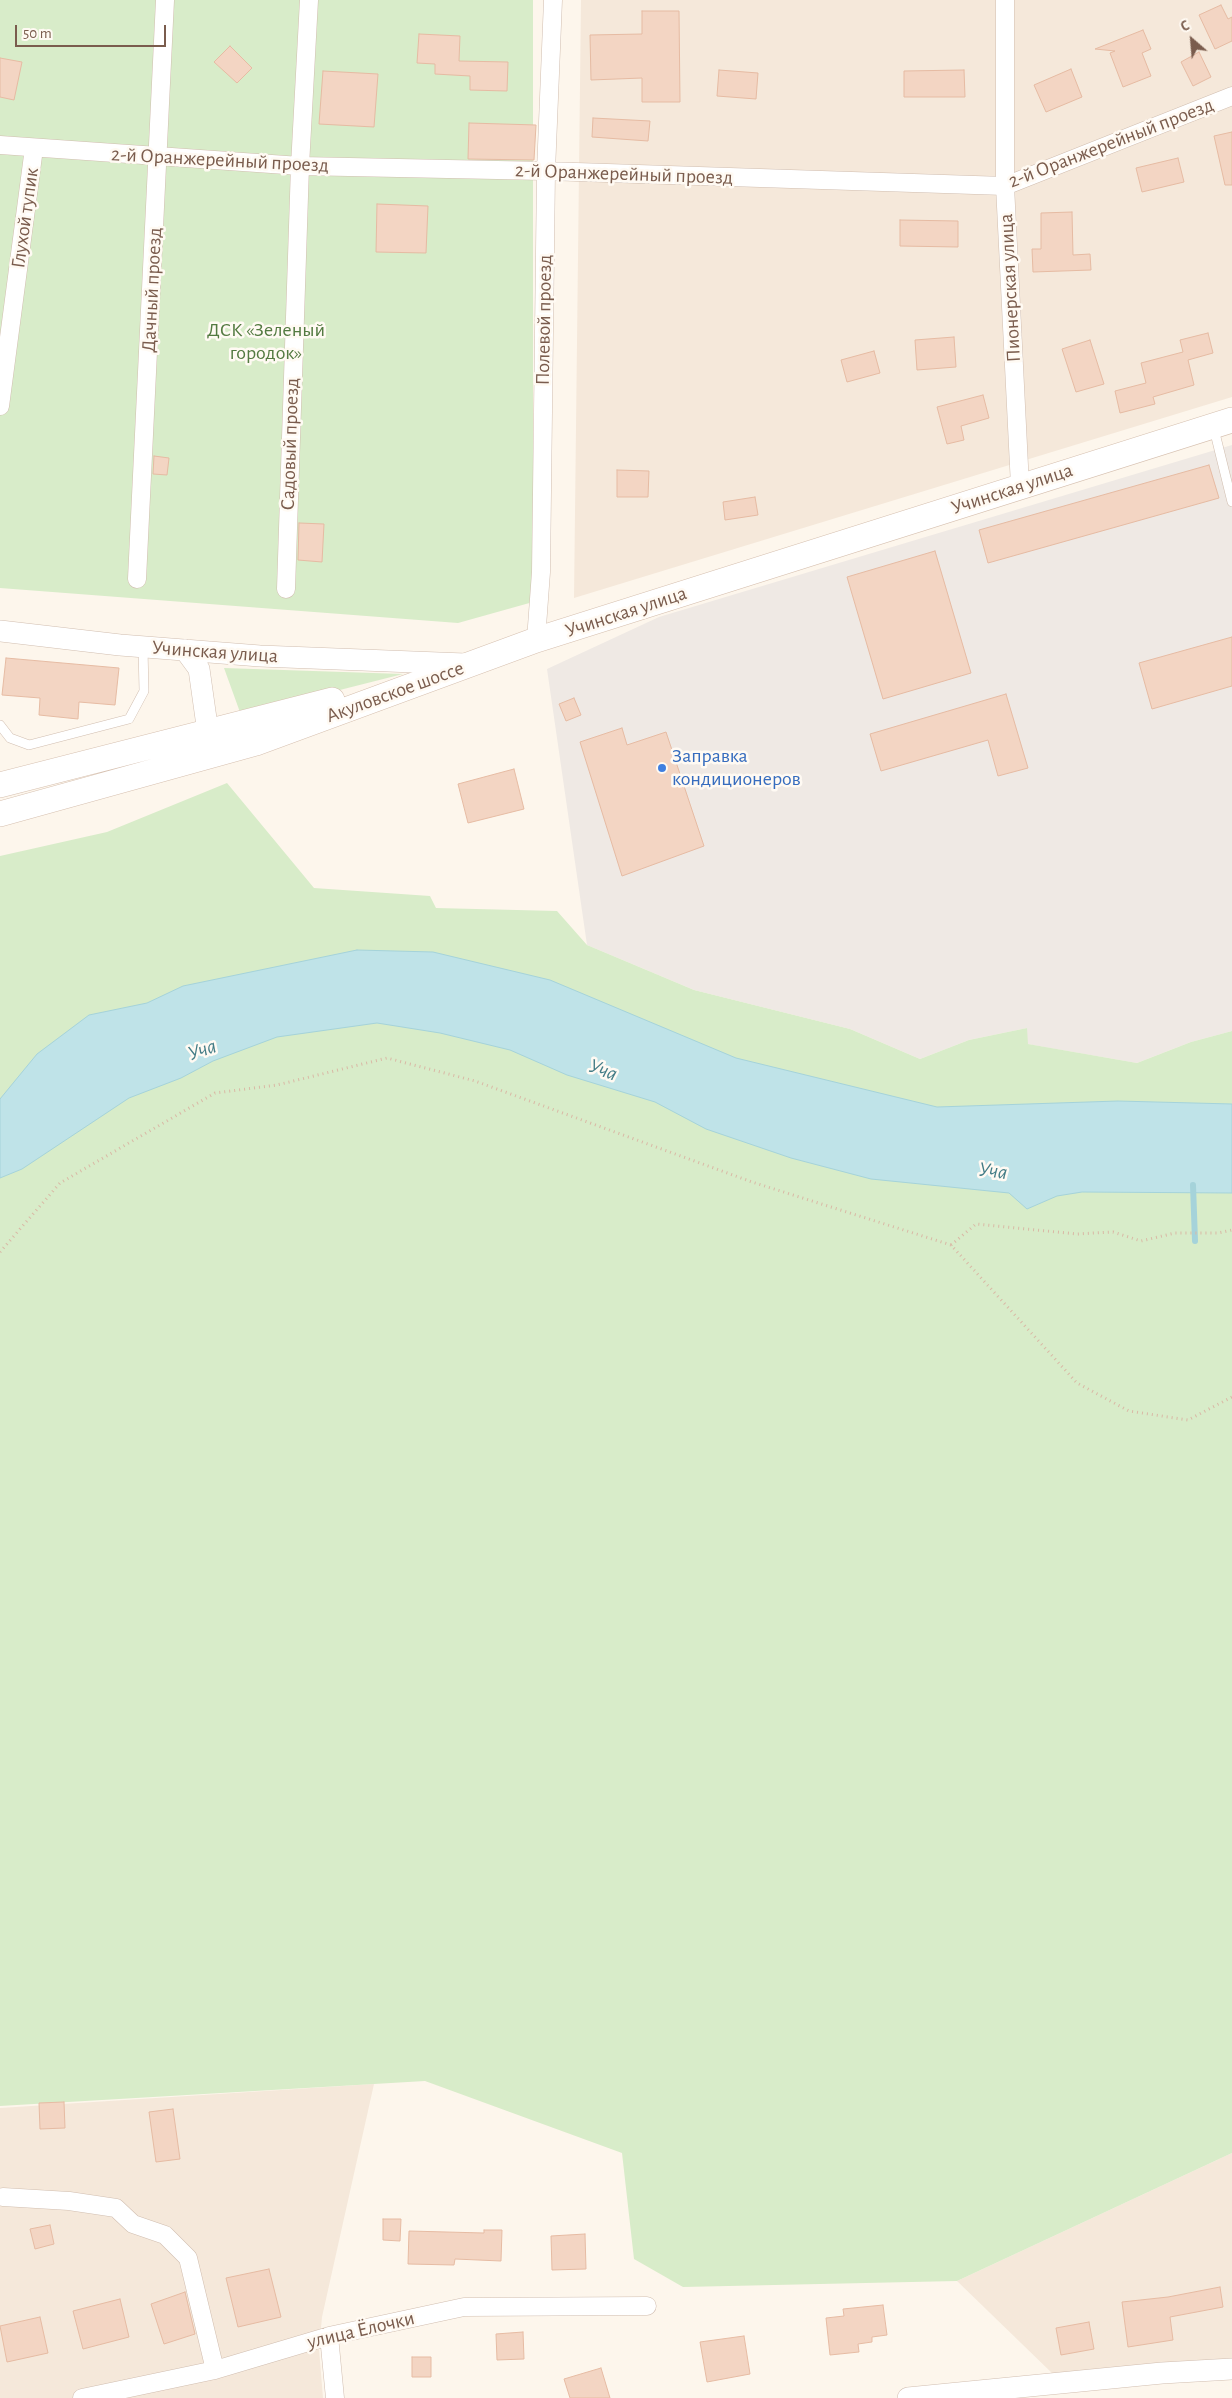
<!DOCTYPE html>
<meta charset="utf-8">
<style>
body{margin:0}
#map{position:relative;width:1232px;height:2398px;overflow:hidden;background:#fdf6ec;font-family:"Alegreya Sans",sans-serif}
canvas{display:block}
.north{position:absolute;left:1167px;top:15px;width:50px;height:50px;-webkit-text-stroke:4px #fffaf3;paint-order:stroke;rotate:333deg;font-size:14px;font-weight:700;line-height:20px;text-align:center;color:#7a5c4d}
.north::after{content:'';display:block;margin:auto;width:18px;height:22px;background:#7a5c4d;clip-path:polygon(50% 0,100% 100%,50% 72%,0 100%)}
.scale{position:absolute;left:15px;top:25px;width:151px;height:22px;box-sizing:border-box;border:2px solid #7a5c4d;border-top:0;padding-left:6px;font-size:15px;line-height:18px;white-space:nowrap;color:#7a5c4d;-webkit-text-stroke:4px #fffaf3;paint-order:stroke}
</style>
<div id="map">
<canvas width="1232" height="2398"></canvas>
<div class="north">С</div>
<div class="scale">50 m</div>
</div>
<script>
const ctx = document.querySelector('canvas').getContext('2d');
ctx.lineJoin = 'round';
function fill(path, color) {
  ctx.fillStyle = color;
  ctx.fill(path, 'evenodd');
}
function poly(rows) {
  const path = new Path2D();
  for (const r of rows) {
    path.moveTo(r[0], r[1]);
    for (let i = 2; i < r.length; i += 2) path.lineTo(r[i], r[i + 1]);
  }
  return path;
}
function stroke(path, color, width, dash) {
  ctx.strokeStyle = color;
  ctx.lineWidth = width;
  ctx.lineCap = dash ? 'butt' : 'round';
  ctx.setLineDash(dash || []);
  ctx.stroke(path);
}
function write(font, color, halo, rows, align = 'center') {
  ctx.font = font + ' "Alegreya Sans",sans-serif';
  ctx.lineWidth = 5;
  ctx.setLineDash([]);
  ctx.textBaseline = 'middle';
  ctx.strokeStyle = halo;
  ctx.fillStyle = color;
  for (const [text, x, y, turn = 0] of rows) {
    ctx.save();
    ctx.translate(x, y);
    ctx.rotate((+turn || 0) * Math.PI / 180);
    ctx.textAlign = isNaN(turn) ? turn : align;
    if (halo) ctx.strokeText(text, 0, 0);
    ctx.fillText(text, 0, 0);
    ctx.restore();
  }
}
const residential = poly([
 [581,0,1232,0,1232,397,574,598],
 [374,2084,322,2317,319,2349,323,2398,0,2398,0,2108],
 [1232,2153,1232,2363,1054,2375,957,2281]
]);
const industrial = poly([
 [1232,445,1232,1031,1191,1042,1137,1063,1027,1044,1027,1028,969,1040,920,1059,850,1029,694,990,587,945,547,669,659,617]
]);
const green = poly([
 [0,0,533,0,533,602,458,623,0,588],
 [224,668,403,674,241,715],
 [227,783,314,888,430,896,436,908,557,911,587,945,694,990,850,1029,920,1059,969,1040,1027,1028,1028,1044,1137,1063,1191,1042,1232,1031,1232,2153,957,2281,683,2287,634,2259,622,2153,425,2081,0,2106,0,856,107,832]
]);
const water = poly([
 [357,950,433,952,550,980,736,1058,937,1107,1118,1101,1232,1104,1232,1193,1082,1192,1057,1196,1027,1209,1009,1193,871,1179,791,1158,706,1129,655,1102,567,1075,510,1050,440,1033,377,1023,277,1037,213,1061,181,1078,129,1098,22,1169,0,1178,0,1099,37,1054,89,1015,147,1003,183,986,357,950]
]);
const stream = poly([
 [1193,1185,1195,1241]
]);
const building = poly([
 [1221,5,1228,19,1232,17,1232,41,1215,49,1199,15,1221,5],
 [642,11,679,11,680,102,642,102,642,78,591,80,590,35,642,34,642,11],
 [1143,30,1151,49,1142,53,1151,76,1123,87,1110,53,1115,51,1095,49,1143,30],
 [419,34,460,36,459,61,508,62,507,91,470,90,470,76,435,74,435,64,417,63,419,34],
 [230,46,252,68,237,83,214,62,230,46],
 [1199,52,1211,77,1193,86,1181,62,1199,52],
 [0,58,22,62,14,100,0,97,0,58],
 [1071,69,1082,97,1046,112,1034,85,1071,69],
 [719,70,758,73,756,99,717,96,719,70],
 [964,70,965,97,904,97,904,71,964,70],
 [323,71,378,74,374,127,319,124,323,71],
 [593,118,650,121,648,141,592,137,593,118],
 [469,123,536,125,534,160,468,159,469,123],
 [1232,132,1232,185,1225,185,1214,136,1232,132],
 [1178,158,1184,182,1142,192,1136,168,1178,158],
 [377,204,428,206,426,253,376,252,377,204],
 [1072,212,1073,255,1090,254,1091,270,1033,272,1032,249,1041,249,1041,213,1072,212],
 [900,220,958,221,958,247,900,246,900,220],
 [1208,333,1213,353,1188,360,1194,385,1153,397,1155,404,1120,413,1115,391,1146,383,1141,363,1183,352,1180,340,1208,333],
 [954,337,956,367,917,370,915,340,954,337],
 [1090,340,1104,384,1076,392,1062,349,1090,340],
 [874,351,880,373,847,382,841,360,874,351],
 [983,395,989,418,961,426,964,440,947,444,937,407,983,395],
 [154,456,169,458,167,475,153,474,154,456],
 [1209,465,1219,498,988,563,979,530,1209,465],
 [617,470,649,471,648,497,617,497,617,470],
 [755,497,758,515,725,520,723,502,755,497],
 [299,523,324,524,322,562,298,560,299,523],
 [935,551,971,673,883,699,847,577,935,551],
 [1232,637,1232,686,1152,709,1139,663,1232,637],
 [6,658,119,668,115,705,79,702,78,719,39,715,40,698,2,695,6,658],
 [1006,694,1028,768,998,776,988,740,881,771,870,734,1006,694],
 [574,698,581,715,566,721,559,704,574,698],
 [622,728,627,745,666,732,704,846,622,876,580,742,622,728],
 [514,769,524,809,468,823,458,784,514,769],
 [64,2102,65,2128,40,2129,39,2103,64,2102],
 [173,2109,180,2159,156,2162,149,2112,173,2109],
 [383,2219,401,2219,400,2241,383,2240,383,2219],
 [50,2225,54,2244,35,2249,30,2229,50,2225],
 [484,2230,502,2230,501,2261,455,2259,454,2265,408,2264,409,2231,484,2233,484,2230],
 [585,2234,586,2269,552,2270,551,2236,585,2234],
 [269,2269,281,2317,238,2327,226,2278,269,2269],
 [1220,2287,1223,2307,1170,2317,1173,2340,1128,2347,1122,2302,1168,2297,1220,2287],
 [185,2292,195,2334,164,2344,151,2304,185,2292],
 [120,2299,129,2337,83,2349,73,2311,120,2299],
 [883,2305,887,2335,872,2337,872,2342,858,2344,859,2352,830,2355,826,2318,844,2316,843,2309,883,2305],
 [40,2317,48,2353,7,2362,0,2326,40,2317],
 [1089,2322,1094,2349,1061,2355,1056,2328,1089,2322],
 [523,2332,524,2359,497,2360,496,2334,523,2332],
 [744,2336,750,2374,707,2382,700,2342,744,2336],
 [412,2357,431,2357,431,2377,412,2377,412,2357],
 [601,2368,610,2398,570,2398,564,2379,601,2368]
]);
const path = poly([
 [951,1245,976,1224,1077,1234,1113,1232,1141,1241,1175,1233,1218,1233,1232,1230],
 [0,1252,60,1183,215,1093,277,1085,387,1058,475,1081,752,1182,951,1245,1077,1383,1129,1411,1188,1420,1232,1397]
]);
const service = poly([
 [1214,429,1232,502],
 [0,725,10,738,29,745,129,719,144,691,143,648]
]);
const minor = poly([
 [1005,0,1005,186,1020,486],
 [0,145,300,166,546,171,1005,186,1232,96],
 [0,406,34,148],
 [137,579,165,0],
 [286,589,300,166,309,0],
 [536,640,541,572,546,171,553,0],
 [3,2197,69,2201,116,2208,133,2224,165,2235,188,2258,215,2370],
 [329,2336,335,2398],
 [82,2398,215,2370,329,2336,464,2307,647,2306]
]);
const tertiary = poly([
 [0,631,120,645,260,656,465,664],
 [185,650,199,669,210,747],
 [908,2398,1162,2373,1232,2369]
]);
const secondary = poly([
 [0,785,332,700],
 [0,814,256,743,536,640,1232,420]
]);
const markers = [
 [662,768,5,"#3f7fe0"]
];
const streetNames = [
 ["2-й Оранжерейный проезд",1111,143,-21],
 ["2-й Оранжерейный проезд",220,160,3],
 ["2-й Оранжерейный проезд",624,174,2],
 ["Глухой тупик",25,218,-82],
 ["Пионерская улица",1010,288,-93],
 ["Дачный проезд",152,290,-87],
 ["Полевой проезд",544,320,-89],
 ["Садовый проезд",290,444,-88],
 ["Учинская улица",1012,489,-18],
 ["Учинская улица",626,612,-18],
 ["Учинская улица",215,652,4],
 ["Акуловское шоссе",395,692,-20],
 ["улица Ёлочки",361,2330,-13]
];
const parkNames = [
 ["ДСК «Зеленый",266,330],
 ["городок»",266,353]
];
const shopNames = [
 ["Заправка",672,756],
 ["кондиционеров",672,779]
];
const waterNames = [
 ["Уча",202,1050,-18],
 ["Уча",603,1070,20],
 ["Уча",993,1171,7]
];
fill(residential, '#f5e8da');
fill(industrial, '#efe9e4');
fill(green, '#d8ecc9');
fill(water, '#bfe3e8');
stroke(water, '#a5d3da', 1);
stroke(stream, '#a5d3da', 6);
fill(building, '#f3d5c3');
stroke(building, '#e6bba3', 1);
stroke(service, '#d1beb0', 10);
stroke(minor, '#d1beb0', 19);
stroke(tertiary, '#d1beb0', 22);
stroke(secondary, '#d6c0b0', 26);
stroke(path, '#d9b8a5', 3, [1, 4]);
stroke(service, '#fff', 9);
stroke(minor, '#fff', 18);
stroke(tertiary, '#fff', 21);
stroke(secondary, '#fff', 25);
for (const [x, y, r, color] of markers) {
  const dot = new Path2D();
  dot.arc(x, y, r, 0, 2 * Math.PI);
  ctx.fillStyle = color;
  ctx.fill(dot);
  stroke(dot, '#fffaf3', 2);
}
write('20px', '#7a5c4d', '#fffaf3', streetNames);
write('20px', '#537a41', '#fffaf3', parkNames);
write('20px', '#366cbe', '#fffaf3', shopNames, 'left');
write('italic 21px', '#437c86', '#fffaf3', waterNames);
</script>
